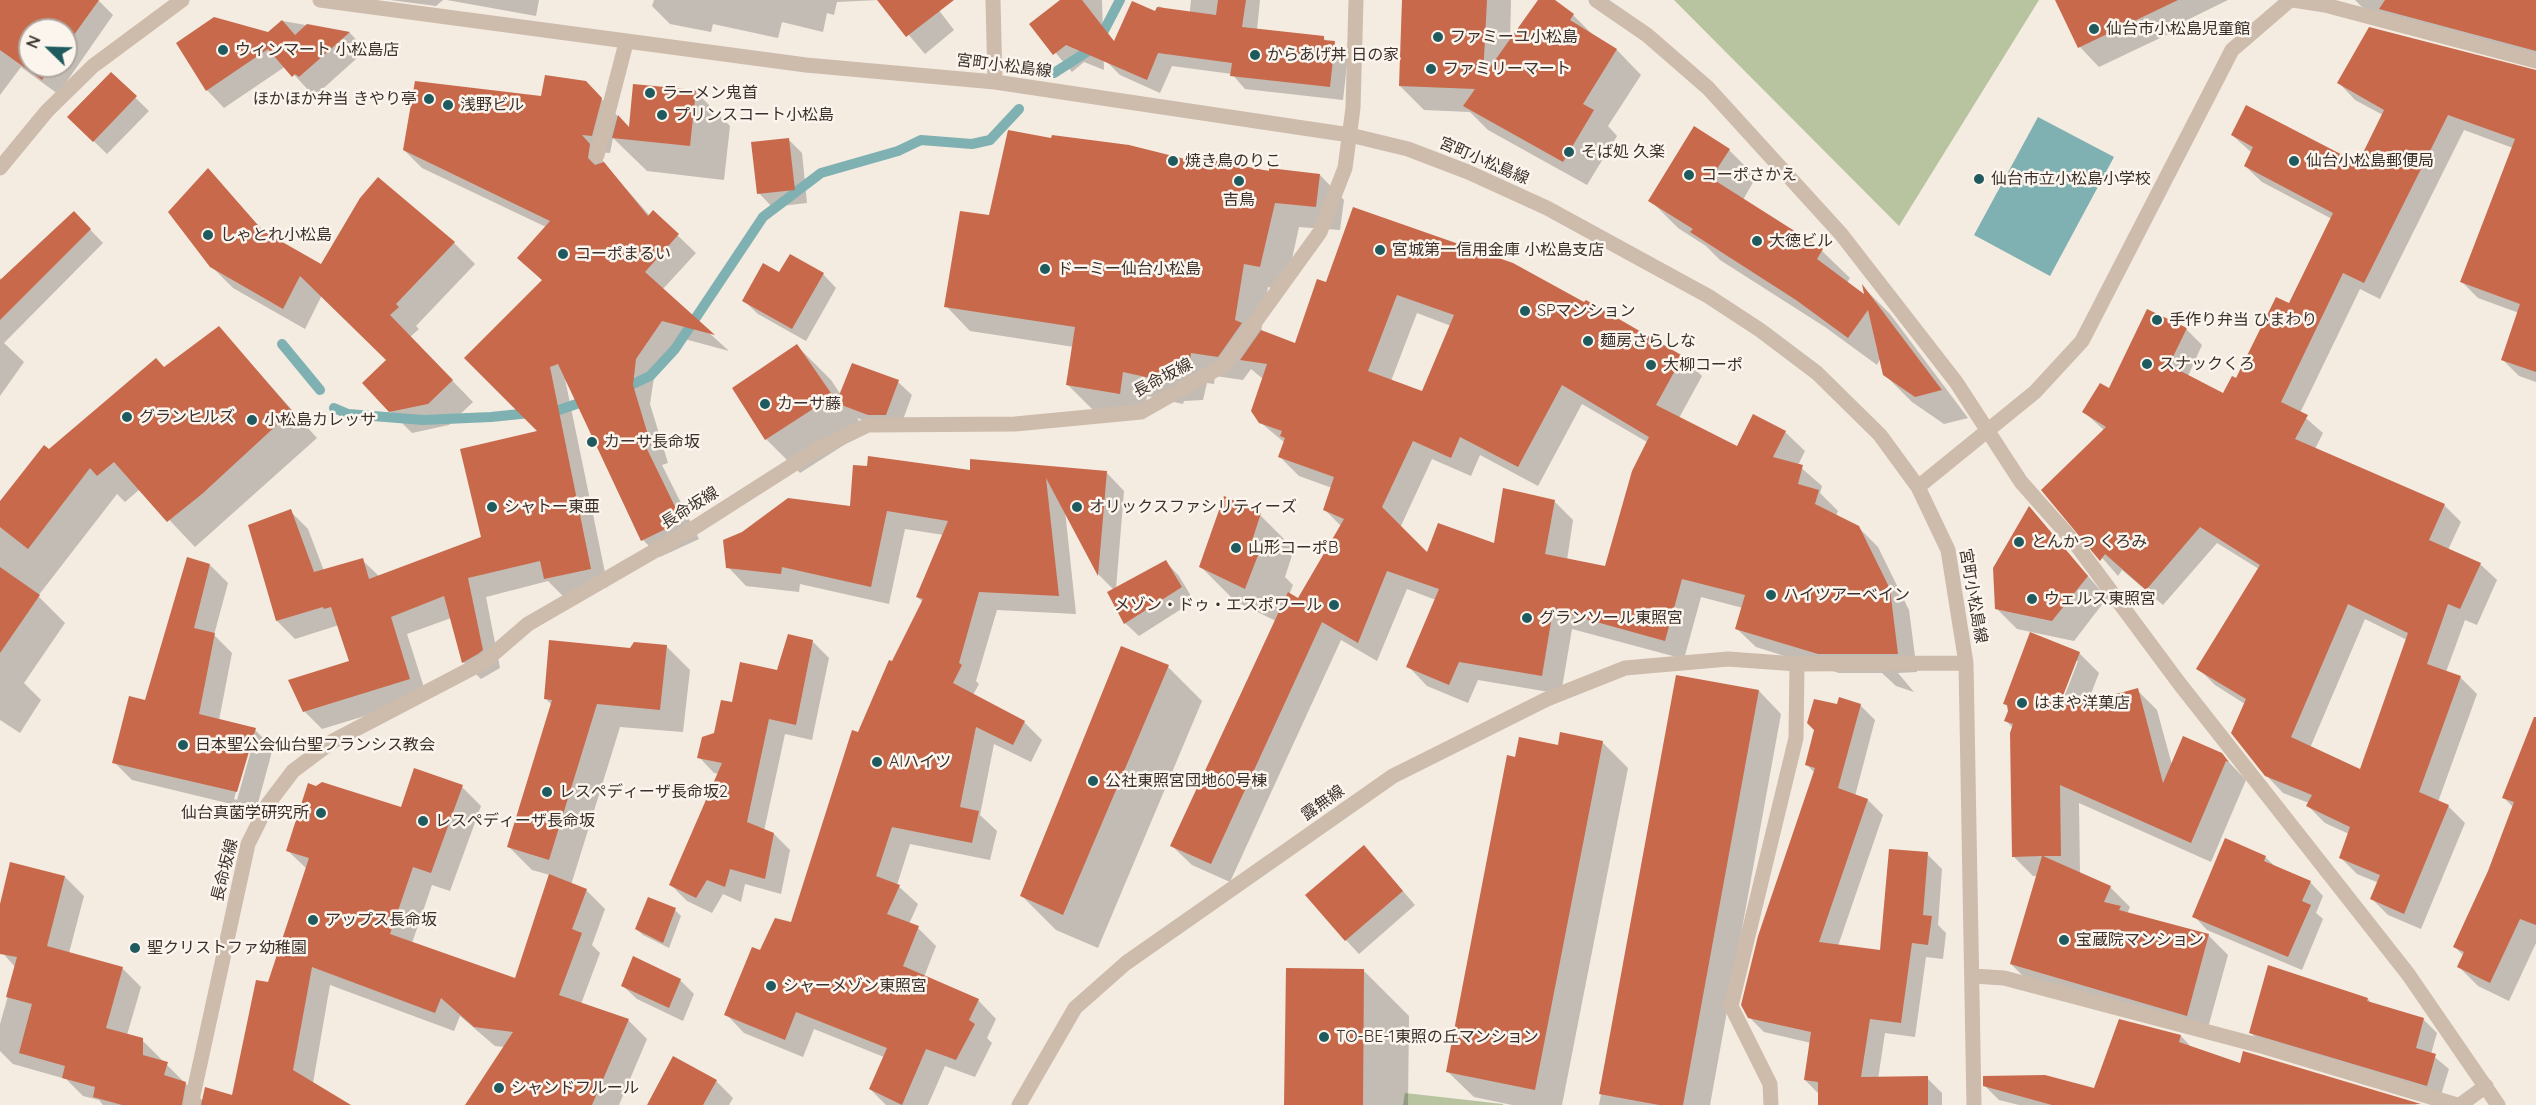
<!DOCTYPE html>
<meta charset="utf-8">
<style>
body{margin:0}
#map{position:relative;width:2536px;height:1105px;overflow:hidden;background:#f4ebe1;font-family:Quicksand,sans-serif}
canvas{display:block}
.north{position:absolute;left:18px;top:18px;width:60px;height:60px;box-sizing:border-box;background:#fbf5ee;border:2px solid #aea6a0;border-radius:50%;rotate:293deg;font-size:16px;font-weight:700;line-height:24px;text-align:center;color:#3b302b}
.north::after{content:'';display:block;margin:auto;width:21px;height:27px;background:#1f5a5e;clip-path:polygon(50% 0,100% 100%,50% 72%,0 100%)}
</style>
<div id="map">
<canvas width="2536" height="1105"></canvas>
<div class="north">N</div>
</div>
<script>
const ctx = document.querySelector('canvas').getContext('2d');
ctx.lineJoin = 'round';
function fill(path, color) {
  ctx.fillStyle = color;
  ctx.fill(path, 'evenodd');
}
function poly(rows) {
  const path = new Path2D();
  for (const r of rows) {
    path.moveTo(r[0], r[1]);
    for (let i = 2; i < r.length; i += 2) path.lineTo(r[i], r[i + 1]);
  }
  return path;
}
function stroke(path, color, width, dash) {
  ctx.strokeStyle = color;
  ctx.lineWidth = width;
  ctx.lineCap = dash ? 'butt' : 'round';
  ctx.setLineDash(dash || []);
  ctx.stroke(path);
}
function write(font, color, halo, rows, align = 'center') {
  ctx.font = font + ' Quicksand,"Noto Sans JP",sans-serif';
  ctx.lineWidth = 5;
  ctx.setLineDash([]);
  ctx.textBaseline = 'middle';
  ctx.strokeStyle = halo;
  ctx.fillStyle = color;
  for (const [text, x, y, turn = 0] of rows) {
    ctx.save();
    ctx.translate(x, y);
    ctx.rotate((+turn || 0) * Math.PI / 180);
    ctx.textAlign = isNaN(turn) ? turn : align;
    if (halo) ctx.strokeText(text, 0, 0);
    ctx.fillText(text, 0, 0);
    ctx.restore();
  }
}
const green = poly([
 [1674,0,2039,0,1899,226],
 [1405,1093,1503,1104,1503,1105,1403,1105]
]);
const water = poly([
 [2038,117,2114,157,2050,276,1974,235]
]);
const shadow = poly([
 [0,0,98,0,113,15,58,94,21,67,0,95],
 [30,30,66,30,66,66,30,66],
 [390,0,443,0,436,6],
 [447,0,539,0,536,16],
 [654,0,879,0,837,2,834,15,827,13,823,32,782,22,778,38,713,24,711,32,670,24,652,6],
 [879,0,931,0,954,30,925,54],
 [1062,0,1102,0,1104,70,1084,62,1072,72,1031,24],
 [1191,0,1260,0,1257,30,1323,38,1328,42,1334,43,1348,56,1343,100,1245,89,1232,74,1172,66,1160,93,1120,75,1107,62,1156,13,1159,6,1189,20],
 [1404,0,1511,0,1510,42,1539,0,1552,0,1573,15,1597,39,1617,50,1641,75,1608,126,1617,136,1587,185,1488,130,1470,112,1424,110,1400,86],
 [2057,0,2228,0,2175,26,2177,30,2099,67,2080,47],
 [2355,0,2536,0,2536,62,2391,19,2362,7],
 [283,21,350,33,366,50,317,94,314,90,311,93,286,66,224,108,207,90,178,43,269,34],
 [2536,72,2536,382,2519,376,2503,360,2519,313,2478,298,2461,281,2513,148,2464,130,2380,299,2360,289,2300,413,2323,433,2315,449,2444,505,2461,522,2448,550,2480,564,2497,580,2477,625,2465,620,2446,672,2460,677,2477,694,2438,802,2448,806,2465,823,2421,929,2388,915,2372,899,2379,883,2357,874,2341,858,2349,834,2325,823,2308,806,2309,803,2283,793,2266,775,2245,704,2215,685,2198,668,2259,569,2217,543,2163,605,2122,570,2118,576,2043,490,2105,431,2084,412,2186,329,2202,345,2188,376,2224,395,2289,305,2332,219,2262,182,2245,166,2252,153,2232,135,2358,165,2383,115,2355,100,2339,83],
 [2365,619,2407,640,2360,771,2310,748],
 [111,74,149,111,107,154,69,117],
 [585,82,630,129,696,92,730,126,724,180,647,171,613,138,610,153,598,152,606,166,650,216,653,212,696,253,662,290,729,351,681,338,654,377,650,404,668,463,662,465,699,539,660,557,643,540,565,379,608,587,563,596,548,581,486,597,500,668,481,679,463,662,451,618,407,634,427,697,322,729,304,711,351,662,339,625,295,639,277,621,290,511,308,529,324,571,362,560,379,576,482,537,540,432,543,281,519,258,546,227,422,168,404,150],
 [788,139,802,153,807,203,772,207,759,193],
 [1729,150,1756,177,1743,200,1822,251,1850,278,1847,283,1866,297,1865,289,1890,314,1968,418,1944,424,1912,402,1884,374,1880,359,1877,365,1825,327,1720,260,1706,246,1678,228,1650,200],
 [1203,165,1320,175,1344,200,1340,230,1299,227,1285,291,1268,287,1261,332,1296,345,1327,284,1354,209,1682,357,1702,376,1679,418,1738,448,1785,432,1805,451,1798,465,1822,486,1820,493,1838,511,1836,516,1858,527,1878,547,1909,610,1917,672,1898,673,1914,692,1896,686,1882,673,1839,673,1756,647,1736,628,1743,608,1701,597,1684,659,1572,629,1561,694,1478,680,1468,703,1427,686,1408,666,1436,600,1407,589,1377,661,1341,640,1230,882,1192,865,1172,846,1276,621,1235,601,1201,567,1260,515,1294,549,1285,577,1293,585,1289,595,1298,600,1341,526,1325,510,1332,488,1299,476,1280,457,1285,443,1260,422,1263,379,1251,369,1243,380,1215,376,1214,384,1207,383,1203,400,1184,401,1183,404,1147,396,1144,418,1092,409,1068,385,1074,347,970,331,946,306,990,217],
 [1417,313,1451,326,1423,393,1391,381],
 [1582,404,1647,442,1606,568,1567,560,1573,520,1554,501,1495,545,1428,555,1400,528,1432,459,1471,476,1480,455,1538,486],
 [208,170,267,235,322,266,454,243,475,264,416,326,419,329,410,337,473,402,449,425,412,433,390,411,388,360,322,295,305,329,233,288,211,266],
 [74,213,103,243,4,343,24,362,0,396,0,278,2,280],
 [823,274,836,288,806,341,758,314,744,301,780,275],
 [219,328,317,438,195,547,140,489,125,502,117,494,38,596,65,623,24,683,41,700,20,733,0,720,0,503,49,451],
 [797,346,831,380,841,395,853,364,898,382,912,395,900,428,883,428,857,418,866,431,800,473,766,439],
 [971,472,1106,472,1124,491,1116,589,1166,562,1179,576,1194,601,1139,636,1125,623,1114,590,1099,575,1065,510,1076,614,997,610,976,681,979,684,973,695,1024,722,1042,740,1031,762,994,744,980,815,997,831,990,860,910,844,897,885,918,904,909,924,918,928,936,946,924,977,978,1000,996,1019,987,1038,992,1043,975,1077,945,1066,928,1105,886,1105,870,1089,884,1057,814,1029,803,1057,744,1033,726,1014,760,952,792,924,859,734,923,602,917,597,944,535,905,529,889,604,800,584,799,592,746,586,728,567,851,507],
 [2030,509,2107,598,2074,641,2017,629,1996,608],
 [210,565,228,583,214,635,232,653,219,720,255,730,273,748,256,810,132,780,114,762,146,701],
 [251,740,254,740,237,800,234,799],
 [813,642,829,658,812,740,785,734,764,831,774,834,790,850,781,894,745,884,741,902,723,894,712,913,687,901,671,885,719,774,714,773,699,757,716,734,733,704,778,672],
 [666,646,690,670,683,732,620,727,571,885,586,890,605,909,592,945,600,953,581,1004,628,1020,647,1039,619,1105,467,1105,505,1047,495,1046,460,1016,454,1031,330,985,313,1083,344,1105,103,1105,99,1100,83,1096,66,1079,13,1064,0,1051,0,1024,16,968,0,950,0,911,65,877,84,896,69,953,122,968,141,987,127,1035,142,1040,203,1101,233,1097,307,869,288,851,462,787,481,806,450,891,432,885,412,943,516,980,550,875,532,870,509,847,552,705,545,698,631,649],
 [1122,648,1168,667,1202,701,1098,948,1056,930,1022,896],
 [2079,653,2099,673,2089,699,2137,690,2157,710,2172,765,2221,754,2246,780,2211,862,2079,803,2080,874,2110,887,2130,907,2127,914,2208,935,2228,955,2206,1035,2031,984,2011,964,2038,876,2033,876,2013,856,2013,728,2006,721,2009,708,2005,704],
 [2075,661,2078,661,2058,713,2055,712],
 [1677,676,1759,691,1781,714,1710,1105,1599,1105],
 [1838,705,1860,705,1875,720,1855,796,1868,800,1883,815,1838,946,1882,952,1927,854,1942,869,1938,925,1946,933,1943,959,1926,957,1915,1037,1885,1033,1878,1079,1927,1078,1942,1093,1942,1105,1819,1105,1819,1094,1805,1080,1811,1043,1764,1032,1749,1017,1815,773,1807,765],
 [2536,728,2536,943,2509,1001,2478,986,2459,967,2464,956,2455,947,2489,872,2513,807,2504,798],
 [1602,742,1628,768,1562,1105,1512,1105,1474,1097,1448,1072,1516,758,1559,746],
 [2265,857,2277,868,2310,882,2323,896,2316,913,2323,919,2302,970,2207,930,2194,916],
 [1377,861,1415,905,1359,954,1346,940],
 [675,910,681,916,669,948,643,935,636,929],
 [633,959,680,980,694,994,683,1021,637,999,623,986],
 [1363,970,1409,1016,1408,1105,1286,1105],
 [2368,999,2373,1005,2423,1019,2437,1033,2431,1054,2449,1069,2440,1098,2264,1046,2250,1032],
 [2120,1020,2181,1036,2193,1049,2241,1065,2244,1053,2418,1105,2019,1105,1999,1100,1985,1086,2095,1090],
 [716,1081,733,1098,729,1105,648,1105]
]);
const stream = poly([
 [1054,73,1096,46,1120,0],
 [282,344,320,390],
 [620,390,650,376,675,349,763,217,821,173,898,151,921,140,972,144,990,140,1019,109],
 [334,408,348,414,423,420,491,417,559,410,588,400]
]);
const building = poly([
 [0,0,99,0,66,46,66,30,30,30,30,66,52,66,42,80,0,50],
 [877,0,954,0,906,37],
 [1060,0,1082,0,1114,41,1132,1,1155,11,1157,7,1216,15,1218,0,1246,0,1242,27,1324,36,1324,40,1335,41,1330,87,1230,76,1232,63,1158,53,1147,80,1066,45,1053,55,1029,24],
 [1402,0,1487,0,1483,77,1538,0,1555,0,1574,14,1570,20,1617,49,1583,104,1594,110,1563,162,1463,106,1475,89,1399,86],
 [2055,0,2178,0,2078,48],
 [2385,0,2536,0,2536,51,2379,9],
 [214,17,268,32,282,20,295,35,307,24,350,32,299,77,295,74,292,77,268,49,206,91,176,43],
 [2369,27,2536,70,2536,372,2501,360,2520,304,2460,282,2515,139,2448,115,2364,283,2343,273,2281,402,2308,415,2295,439,2445,504,2429,540,2481,563,2460,609,2448,604,2427,664,2461,676,2419,792,2449,805,2404,914,2370,899,2380,875,2339,858,2350,827,2306,806,2312,795,2265,776,2231,733,2246,699,2196,669,2260,565,2200,527,2146,590,2105,554,2100,561,2041,490,2106,427,2082,412,2100,383,2109,388,2147,309,2187,328,2169,365,2223,393,2232,376,2236,378,2276,297,2289,303,2333,213,2244,166,2253,147,2231,135,2246,105,2358,163,2384,110,2337,83],
 [2348,604,2408,633,2360,769,2291,737],
 [111,72,137,96,93,142,67,117],
 [545,75,586,81,602,98,592,136,582,135,590,144,588,158,595,165,604,162,648,216,653,210,679,234,645,272,715,335,662,321,636,359,633,385,651,445,646,447,682,521,641,541,558,364,550,367,591,569,544,579,540,561,468,578,483,650,478,654,462,663,444,596,391,617,410,679,303,712,288,680,349,661,331,607,324,609,323,607,276,621,248,525,291,509,314,572,363,558,369,579,481,537,460,449,537,431,464,358,542,280,517,258,550,221,403,150,415,81,541,96],
 [633,84,696,90,690,146,612,138,618,115,629,127],
 [1694,126,1730,149,1711,178,1823,249,1817,259,1864,294,1862,284,1942,390,1915,397,1883,375,1868,310,1848,338,1796,300,1690,232,1693,229,1648,201],
 [1008,130,1051,138,1052,135,1129,145,1201,163,1202,158,1269,171,1269,168,1320,174,1316,207,1275,203,1260,267,1244,264,1235,320,1242,323,1218,357,1191,353,1190,361,1182,359,1179,376,1159,377,1159,380,1123,372,1120,394,1066,385,1075,327,944,307,960,211,989,215],
 [789,138,795,190,757,194,751,142],
 [208,168,263,231,321,264,360,198,378,177,455,242,396,304,399,307,390,315,453,380,428,404,389,412,362,383,386,360,300,276,283,309,210,267,168,212],
 [1353,207,1513,263,1584,302,1586,300,1683,356,1656,405,1737,446,1753,414,1786,431,1773,457,1803,465,1798,484,1819,490,1815,504,1859,526,1890,589,1898,654,1818,654,1735,629,1745,595,1682,579,1665,641,1553,610,1542,676,1459,662,1449,685,1406,667,1439,589,1387,571,1358,643,1322,622,1211,864,1170,846,1288,592,1298,598,1344,519,1323,510,1334,477,1278,457,1285,438,1280,436,1282,431,1259,423,1251,411,1267,364,1240,360,1261,330,1295,343,1317,279,1326,282],
 [1397,295,1454,315,1422,391,1368,371],
 [1562,385,1649,437,1632,471,1605,566,1545,554,1555,500,1503,488,1494,543,1438,523,1427,552,1382,507,1413,441,1451,458,1460,437,1518,467],
 [74,211,91,229,0,320,0,280],
 [790,254,824,273,792,329,742,301,763,263,779,272],
 [219,326,292,411,202,494,167,522,114,462,97,476,90,468,28,549,0,527,0,501,44,445,49,449,156,358,164,367],
 [797,344,833,396,765,440,732,388],
 [852,363,899,380,886,415,868,415,836,403],
 [868,456,970,470,970,459,1107,471,1098,576,1046,478,1059,596,979,592,959,663,962,665,953,683,1025,721,1013,745,976,727,960,807,979,811,972,843,892,827,876,876,900,885,887,914,919,926,903,966,979,999,969,1020,975,1024,956,1060,926,1049,902,1105,869,1089,887,1048,796,1012,785,1040,724,1015,752,947,760,950,775,918,791,922,852,730,858,732,889,660,892,661,923,599,916,597,948,521,887,511,871,587,782,567,781,574,726,568,723,540,742,532,788,498,850,506,853,465,867,466],
 [1224,496,1261,513,1250,547,1260,550,1245,589,1199,567],
 [2029,506,2088,576,2052,621,1995,609,1993,568],
 [187,557,210,564,194,628,215,633,199,714,256,728,237,792,112,763,129,696,145,700],
 [1166,560,1182,587,1124,624,1107,592],
 [0,567,40,595,0,653],
 [2030,632,2080,652,2059,706,2108,693,2109,696,2138,688,2163,783,2183,736,2222,753,2229,762,2226,761,2191,843,2060,785,2061,856,2043,856,2111,886,2104,902,2121,906,2119,910,2209,934,2187,1016,2010,964,2042,856,2012,857,2010,733,2013,724,2004,721,2008,711,2007,705,2003,704],
 [788,634,813,640,796,725,769,719,747,822,774,833,765,879,730,869,725,887,707,880,696,898,669,885,722,763,697,758,702,737,714,733,721,700,732,702,740,662,777,670],
 [549,640,630,648,634,642,667,645,660,710,597,704,549,860,507,847,552,700,544,699],
 [1121,646,1169,665,1063,915,1020,896],
 [1676,675,1759,690,1683,1105,1659,1105,1599,1094],
 [1839,697,1861,704,1838,788,1868,799,1819,942,1880,950,1889,849,1928,852,1923,915,1932,916,1928,945,1912,943,1901,1023,1870,1019,1861,1077,1928,1076,1928,1105,1818,1105,1818,1082,1804,1080,1811,1032,1748,1018,1741,1005,1758,936,1815,768,1805,765,1814,730,1807,723,1814,699,1837,704],
 [2534,717,2536,717,2536,925,2520,919,2490,983,2457,967,2464,952,2453,947,2488,871,2514,802,2502,798],
 [1560,732,1603,741,1535,1090,1446,1072,1507,755,1515,757,1519,737,1558,745],
 [414,768,463,785,431,873,413,867,390,934,515,978,549,874,587,889,572,929,582,933,559,995,629,1019,592,1105,465,1105,513,1032,474,1027,441,998,435,1013,312,967,293,1070,351,1105,201,1105,205,1087,232,1095,256,980,268,982,309,858,286,851,308,783,316,786,322,782,401,807],
 [2225,838,2266,856,2264,861,2311,881,2302,901,2311,905,2288,957,2192,917],
 [1364,845,1403,891,1345,941,1305,895],
 [10,862,65,876,47,946,123,967,106,1028,143,1038,143,1055,168,1062,164,1075,186,1082,182,1105,122,1105,93,1097,95,1087,62,1078,65,1066,19,1053,32,1004,6,997,17,957,0,954,0,904],
 [648,897,676,908,663,943,635,929],
 [633,956,681,979,669,1008,621,986],
 [2268,965,2368,998,2367,1001,2424,1018,2416,1048,2436,1054,2427,1086,2249,1033],
 [1286,968,1364,969,1363,1105,1284,1105],
 [2119,1019,2181,1035,2179,1042,2240,1063,2243,1051,2421,1104,2052,1105,1983,1086,1983,1076,2045,1075,2094,1088],
 [673,1056,717,1080,703,1105,647,1105]
]);
const minor = poly([
 [320,0,806,65,995,82,1350,135,1408,149,1468,172,1547,208,1708,296,1760,330,1817,373,1880,435,1918,487,1948,550,1966,663,1974,1105],
 [993,0,995,82],
 [1596,0,1647,35,1708,88,1841,234,1956,382,2021,482,2075,543,2179,683,2408,974,2498,1105],
 [2293,0,2325,5,2536,61],
 [597,155,626,43],
 [0,168,47,111,93,66,182,0],
 [1918,487,2035,392,2082,341,2232,50,2290,0],
 [1973,976,2004,978,2265,1047,2457,1105],
 [191,1105,248,844,268,804,293,771,333,741,484,662,528,624,689,531,816,450,868,425,1015,424,1141,412,1224,365,1320,232,1345,168,1353,108,1356,0],
 [1019,1105,1075,1008,1126,963,1393,776,1547,699,1625,668,1728,659,1797,664,1966,663],
 [1771,1105,1770,1084,1731,1006,1796,738,1797,664],
 [2460,1105,2486,1086]
]);
const markers = [
 [2094,29,6,"#1f5a5e"],
 [1438,37,6,"#1f5a5e"],
 [223,50,6,"#1f5a5e"],
 [1255,55,6,"#1f5a5e"],
 [1431,69,6,"#1f5a5e"],
 [650,93,6,"#1f5a5e"],
 [429,99,6,"#1f5a5e"],
 [448,105,6,"#1f5a5e"],
 [662,115,6,"#1f5a5e"],
 [1569,152,6,"#1f5a5e"],
 [1173,161,6,"#1f5a5e"],
 [2294,161,6,"#1f5a5e"],
 [1689,175,6,"#1f5a5e"],
 [1979,179,6,"#1f5a5e"],
 [1239,181,6,"#1f5a5e"],
 [208,235,6,"#1f5a5e"],
 [1757,241,6,"#1f5a5e"],
 [1380,250,6,"#1f5a5e"],
 [563,254,6,"#1f5a5e"],
 [1045,269,6,"#1f5a5e"],
 [1525,311,6,"#1f5a5e"],
 [2157,320,6,"#1f5a5e"],
 [1588,341,6,"#1f5a5e"],
 [2147,364,6,"#1f5a5e"],
 [1651,365,6,"#1f5a5e"],
 [765,404,6,"#1f5a5e"],
 [127,417,6,"#1f5a5e"],
 [252,420,6,"#1f5a5e"],
 [592,442,6,"#1f5a5e"],
 [492,507,6,"#1f5a5e"],
 [1077,507,6,"#1f5a5e"],
 [2019,542,6,"#1f5a5e"],
 [1236,548,6,"#1f5a5e"],
 [1771,595,6,"#1f5a5e"],
 [2032,599,6,"#1f5a5e"],
 [1334,605,6,"#1f5a5e"],
 [1527,618,6,"#1f5a5e"],
 [2022,703,6,"#1f5a5e"],
 [183,745,6,"#1f5a5e"],
 [877,762,6,"#1f5a5e"],
 [1093,781,6,"#1f5a5e"],
 [547,792,6,"#1f5a5e"],
 [321,813,6,"#1f5a5e"],
 [423,821,6,"#1f5a5e"],
 [313,920,6,"#1f5a5e"],
 [2064,940,6,"#1f5a5e"],
 [135,948,6,"#1f5a5e"],
 [771,986,6,"#1f5a5e"],
 [1324,1037,6,"#1f5a5e"],
 [499,1088,6,"#1f5a5e"]
];
const poiNames = [
 ["仙台市小松島児童館",2106,29],
 ["ファミーユ小松島",1450,37],
 ["ウィンマート 小松島店",235,50],
 ["からあげ丼 日の家",1267,55],
 ["ファミリーマート",1443,69],
 ["ラーメン鬼首",662,93],
 ["ほかほか弁当 きやり亭",417,99,"right"],
 ["浅野ビル",460,105],
 ["プリンスコート小松島",674,115],
 ["そば処 久楽",1581,152],
 ["焼き鳥のりこ",1185,161],
 ["仙台小松島郵便局",2306,161],
 ["コーポさかえ",1701,175],
 ["仙台市立小松島小学校",1991,179],
 ["吉鳥",1239,200,"center"],
 ["しゃとれ小松島",220,235],
 ["大徳ビル",1769,241],
 ["宮城第一信用金庫 小松島支店",1392,250],
 ["コーポまるい",575,254],
 ["ドーミー仙台小松島",1057,269],
 ["SPマンション",1537,311],
 ["手作り弁当 ひまわり",2169,320],
 ["麺房さらしな",1600,341],
 ["スナックくろ",2159,364],
 ["大柳コーポ",1663,365],
 ["カーサ藤",777,404],
 ["グランヒルズ",139,417],
 ["小松島カレッサ",264,420],
 ["カーサ長命坂",604,442],
 ["シャトー東亜",504,507],
 ["オリックスファシリティーズ",1089,507],
 ["とんかつ くろみ",2031,542],
 ["山形コーポB",1248,548],
 ["ハイツアーベイン",1783,595],
 ["ウェルス東照宮",2044,599],
 ["メゾン・ドゥ・エスポワール",1322,605,"right"],
 ["グランソール東照宮",1539,618],
 ["はまや洋菓店",2034,703],
 ["日本聖公会仙台聖フランシス教会",195,745],
 ["AIハイツ",889,762],
 ["公社東照宮団地60号棟",1105,781],
 ["レスペディーザ長命坂2",559,792],
 ["仙台真菌学研究所",309,813,"right"],
 ["レスペディーザ長命坂",435,821],
 ["アップス長命坂",325,920],
 ["宝蔵院マンション",2076,940],
 ["聖クリストファ幼稚園",147,948],
 ["シャーメゾン東照宮",783,986],
 ["TO-BE-1東照の丘マンション",1336,1037],
 ["シャンドフルール",511,1088]
];
const streetNames = [
 ["宮町小松島線",1004,66,7],
 ["宮町小松島線",1484,161,23],
 ["長命坂線",1163,378,-28],
 ["長命坂線",690,508,-32],
 ["宮町小松島線",1973,596,80],
 ["露無線",1323,803,-35],
 ["長命坂線",225,870,-76]
];
fill(green, '#b8c4a0');
fill(water, '#7fb0b2');
fill(shadow, '#0003');
stroke(stream, '#7fb0b2', 10);
fill(building, '#c8694b');
stroke(minor, '#cdbbac', 15);
for (const [x, y, r, color] of markers) {
  const dot = new Path2D();
  dot.arc(x, y, r, 0, 2 * Math.PI);
  ctx.fillStyle = color;
  ctx.fill(dot);
  stroke(dot, '#fbf5ee', 2);
}
write('16px', '#3b302b', '#fbf5ee', poiNames, 'left');
write('16px', '#3b302b', '#fbf5ee', streetNames);
</script>
